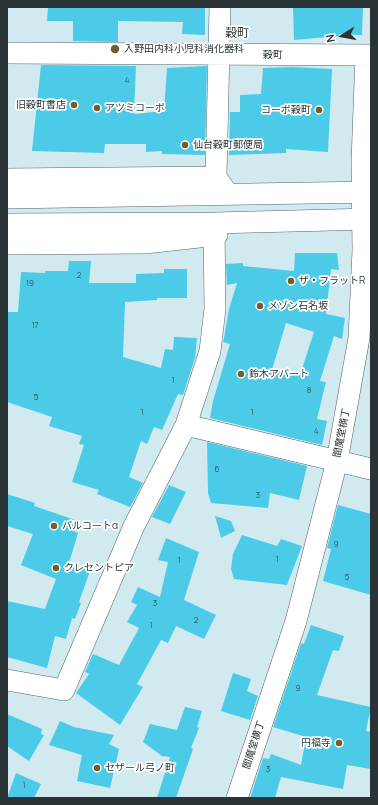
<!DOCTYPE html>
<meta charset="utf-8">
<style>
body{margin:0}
#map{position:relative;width:378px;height:805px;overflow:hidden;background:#d1eaf0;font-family:Manrope,sans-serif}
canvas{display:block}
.frame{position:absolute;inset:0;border:8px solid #2a3436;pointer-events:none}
.north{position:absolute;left:322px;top:16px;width:40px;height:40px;-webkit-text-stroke:3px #fff;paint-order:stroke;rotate:259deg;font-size:11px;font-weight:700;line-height:16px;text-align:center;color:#2a3436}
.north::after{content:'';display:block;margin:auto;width:14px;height:18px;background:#2a3436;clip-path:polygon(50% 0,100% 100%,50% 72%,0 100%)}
</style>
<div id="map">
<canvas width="378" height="805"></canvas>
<div class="frame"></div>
<div class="north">N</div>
</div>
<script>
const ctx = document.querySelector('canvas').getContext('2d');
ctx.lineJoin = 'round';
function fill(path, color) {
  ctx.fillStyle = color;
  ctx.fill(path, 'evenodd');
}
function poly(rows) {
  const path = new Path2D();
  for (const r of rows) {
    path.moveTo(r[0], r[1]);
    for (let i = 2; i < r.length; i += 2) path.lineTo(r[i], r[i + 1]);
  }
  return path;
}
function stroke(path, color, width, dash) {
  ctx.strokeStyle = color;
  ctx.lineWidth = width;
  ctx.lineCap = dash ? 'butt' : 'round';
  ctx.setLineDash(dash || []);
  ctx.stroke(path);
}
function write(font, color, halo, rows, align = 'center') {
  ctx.font = font + ' Manrope,"Noto Sans JP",sans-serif';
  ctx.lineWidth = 3.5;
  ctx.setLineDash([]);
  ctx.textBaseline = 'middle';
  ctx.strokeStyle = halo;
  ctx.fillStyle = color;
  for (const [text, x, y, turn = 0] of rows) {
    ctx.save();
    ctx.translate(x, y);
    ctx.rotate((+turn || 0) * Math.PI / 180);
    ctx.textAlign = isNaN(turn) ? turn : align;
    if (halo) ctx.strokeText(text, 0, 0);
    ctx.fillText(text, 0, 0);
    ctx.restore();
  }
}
const building = poly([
 [48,7,205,7,205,35,182,34,183,22,118,21,118,42,73,41,73,21,47,21],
 [293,7,363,7,362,35,339,34,339,36,294,40],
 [41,65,136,66,134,114,164,111,167,68,207,66,205,155,162,154,162,151,146,152,146,144,105,144,104,153,32,151],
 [292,67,332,69,328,152,286,149,286,153,229,155,230,112,240,112,240,95,261,94,263,68],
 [295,253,337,253,339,270,331,269,326,314,345,318,342,339,334,336,320,381,326,382,317,419,327,421,322,445,210,418,213,401,230,344,223,342,224,338,229,309,237,283,227,285,226,264,243,263,243,266,294,271],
 [286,323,314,332,300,375,272,370],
 [69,261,91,261,89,283,136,283,136,274,164,273,164,269,187,269,187,298,157,298,157,300,125,302,123,357,161,368,165,349,173,350,174,337,197,338,195,358,183,395,178,394,162,430,154,427,147,444,141,441,129,477,143,483,130,507,97,494,99,490,72,482,84,445,79,444,82,436,49,426,52,417,7,402,7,312,18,312,21,272,45,273,45,271,68,271],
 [207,442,307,466,299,500,270,493,268,508,211,503,208,493],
 [169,485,186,492,170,524,152,517],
 [7,494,35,503,34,506,78,521,75,532,78,533,69,563,90,571,79,602,81,603,75,619,72,618,66,639,55,636,47,668,7,657,7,601,45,609,56,579,21,565,33,534,7,526],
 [338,505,371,514,371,595,323,581,331,549,327,548],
 [215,516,231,521,235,531,221,538],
 [242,535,277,546,281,539,302,546,287,585,234,579,231,569,233,554],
 [166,538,199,552,184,600,216,615,204,639,176,626,168,643,161,640,137,684,143,687,120,725,76,693,89,674,85,672,93,654,119,665,139,628,127,622,137,605,131,602,138,587,160,597,168,562,158,560],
 [311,625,344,636,339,651,333,650,317,695,371,707,366,731,371,732,371,769,347,765,343,789,281,777,275,798,250,798,263,758,269,759,271,754,301,765,306,737,273,727,301,643,304,644],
 [233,673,251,679,247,691,258,696,250,720,221,711],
 [185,707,202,711,197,727,199,728,191,748,193,749,176,798,157,798,170,757,162,756,143,742,150,724,177,730],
 [7,714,42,729,41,734,44,735,29,761,7,746],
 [60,721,74,727,114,735,109,744,119,749,110,788,77,781,82,755,49,745],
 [16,773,41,784,34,798,7,798]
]);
const minor = poly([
 [7,53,371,55],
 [216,177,220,7],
 [7,179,216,177,228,194],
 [7,198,371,192],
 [7,224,214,223,371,219],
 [7,244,145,243,217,235],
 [186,425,371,469],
 [7,680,64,690,134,526,186,425,210,351,215,309,214,223],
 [237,798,296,621,337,461,359,338,363,250,362,161,366,55]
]);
const markers = [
 [115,49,5,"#755c2d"],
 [74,105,4,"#755c2d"],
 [97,108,4,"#755c2d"],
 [319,110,4,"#755c2d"],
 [185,145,4,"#755c2d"],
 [291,281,4,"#755c2d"],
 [260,306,4,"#755c2d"],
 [241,374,4,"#755c2d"],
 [54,526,4,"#755c2d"],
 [56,568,4,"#755c2d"],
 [339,743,4,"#755c2d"],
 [97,768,4,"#755c2d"]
];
const numberNames = [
 ["4",127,81],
 ["2",79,276],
 ["19",30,284],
 ["17",35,326],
 ["1",173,381],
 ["8",309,391],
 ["5",36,398],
 ["1",142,413],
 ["1",252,413],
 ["4",316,432],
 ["6",217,470],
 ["3",258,496],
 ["9",336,545],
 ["1",277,560],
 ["1",179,561],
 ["5",347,578],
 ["3",155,604],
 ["2",196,621],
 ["1",151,626],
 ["9",298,689],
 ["3",268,770],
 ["1",24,786]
];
const poiNames = [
 ["入野田内科小児科消化器科",124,49],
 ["旧穀町書店",66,105,"right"],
 ["アツミコーポ",105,108],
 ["コーポ穀町",311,110,"right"],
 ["仙台穀町郵便局",193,145],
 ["ザ・フラットR",299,281],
 ["メゾン石名坂",268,306],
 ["鈴木アパート",249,374],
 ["パルコートα",62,526],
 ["クレセントピア",64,568],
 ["円福寺",331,743,"right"],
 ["セザール弓ノ町",105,768]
];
const streetNames = [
 ["穀町",273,55],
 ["閻魔堂横丁",342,433,-79],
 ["閻魔堂横丁",254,745,-72]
];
const quarterNames = [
 ["穀町",237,34]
];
fill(building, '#4bcbe8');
stroke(minor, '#4f656b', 22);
stroke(minor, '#fff', 21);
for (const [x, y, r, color] of markers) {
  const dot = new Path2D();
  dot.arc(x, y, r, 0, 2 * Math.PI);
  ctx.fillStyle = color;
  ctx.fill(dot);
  stroke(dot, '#fff', 1.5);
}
write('8px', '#325a62', null, numberNames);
write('10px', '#2a3436', '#fff', poiNames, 'left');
write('10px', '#2a3436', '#fff', streetNames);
write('12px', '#2a3436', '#fff', quarterNames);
</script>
